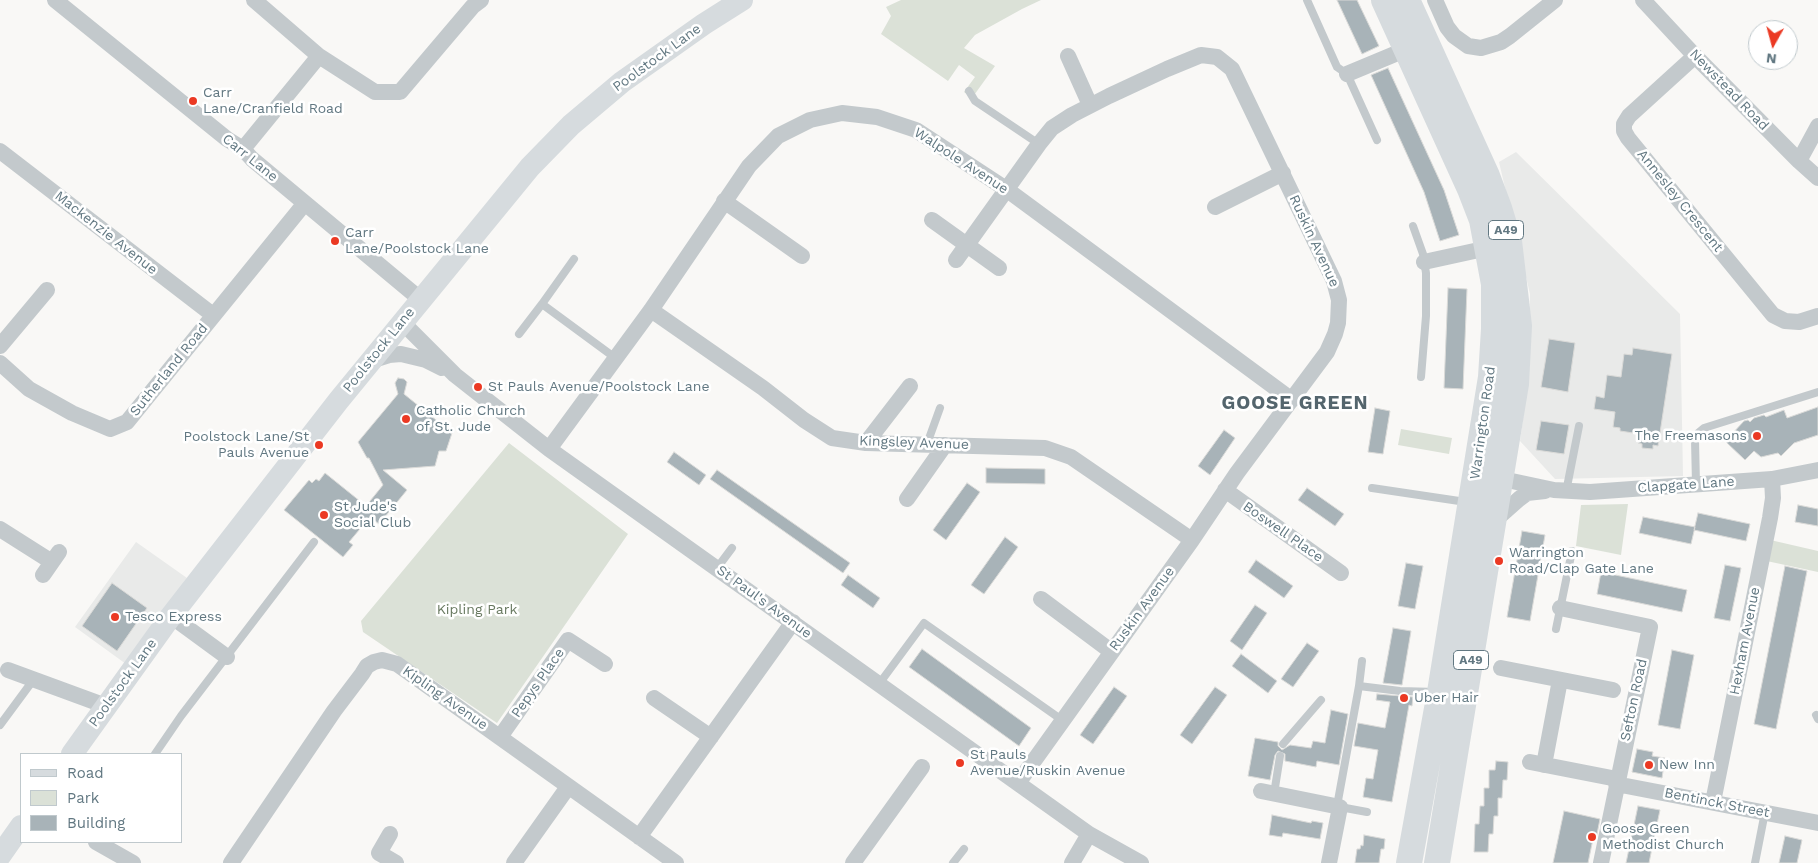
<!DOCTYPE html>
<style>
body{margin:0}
#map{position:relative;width:1818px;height:863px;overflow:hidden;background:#f9f8f6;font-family:"Work Sans",sans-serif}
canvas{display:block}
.legend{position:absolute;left:20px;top:753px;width:162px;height:90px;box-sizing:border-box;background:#fff;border:1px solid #c0c9cd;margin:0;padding:6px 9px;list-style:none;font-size:15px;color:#627882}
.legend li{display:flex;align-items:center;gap:10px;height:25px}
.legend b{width:25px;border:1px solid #c0c9cd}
.north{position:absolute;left:1748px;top:20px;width:50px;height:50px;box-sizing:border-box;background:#fff;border:1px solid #c0c9cd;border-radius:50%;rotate:187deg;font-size:14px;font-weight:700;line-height:20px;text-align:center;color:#627882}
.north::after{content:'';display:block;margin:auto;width:18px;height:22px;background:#eb3923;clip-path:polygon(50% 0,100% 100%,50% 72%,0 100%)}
</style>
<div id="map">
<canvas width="1818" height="863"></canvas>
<ul class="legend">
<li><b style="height:6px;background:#d6dbde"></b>Road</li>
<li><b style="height:14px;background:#dbe1d7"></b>Park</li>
<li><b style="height:14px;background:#a8b3b8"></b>Building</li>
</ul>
<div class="north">N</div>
</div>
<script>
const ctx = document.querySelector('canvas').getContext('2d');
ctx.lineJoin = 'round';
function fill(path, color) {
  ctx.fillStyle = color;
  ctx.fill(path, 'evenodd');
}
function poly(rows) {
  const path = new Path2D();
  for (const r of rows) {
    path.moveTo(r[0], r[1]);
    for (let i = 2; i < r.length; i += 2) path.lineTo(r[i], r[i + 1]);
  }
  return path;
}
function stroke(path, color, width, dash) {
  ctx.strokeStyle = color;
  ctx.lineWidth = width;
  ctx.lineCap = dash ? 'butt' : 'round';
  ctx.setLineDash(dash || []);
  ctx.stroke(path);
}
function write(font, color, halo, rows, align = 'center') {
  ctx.font = font + ' "Work Sans",sans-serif';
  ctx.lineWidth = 5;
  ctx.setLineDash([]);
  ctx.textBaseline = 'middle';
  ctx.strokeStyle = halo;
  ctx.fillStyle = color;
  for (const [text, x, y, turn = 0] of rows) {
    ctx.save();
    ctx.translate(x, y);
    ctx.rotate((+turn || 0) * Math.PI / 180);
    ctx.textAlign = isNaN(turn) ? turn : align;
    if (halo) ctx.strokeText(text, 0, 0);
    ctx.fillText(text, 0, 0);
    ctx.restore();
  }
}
const built = poly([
 [1516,152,1680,314,1683,476,1555,479,1520,441,1528,381,1530,294,1499,162],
 [136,542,187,578,126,664,75,627]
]);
const green = poly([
 [901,0,1041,0,1022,9,975,35,964,48,995,66,972,98,964,92,975,77,959,65,948,81,881,34,891,16,886,7],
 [1401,429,1452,438,1449,454,1398,445],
 [509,443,628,534,497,723,363,632,361,621],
 [1628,504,1621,555,1576,546,1581,505],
 [1766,539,1818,551,1818,572,1762,560]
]);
const building = poly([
 [1337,0,1357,0,1379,46,1362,54,1337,0],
 [1388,68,1444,190,1459,235,1440,241,1424,192,1371,75,1388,68],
 [1448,288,1467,289,1463,389,1444,388,1448,288],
 [1549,339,1575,343,1568,392,1541,387,1549,339],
 [1633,348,1672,354,1658,446,1653,445,1653,449,1642,448,1642,444,1638,443,1640,434,1620,431,1620,428,1613,427,1615,412,1594,409,1596,396,1604,398,1607,375,1621,377,1624,354,1632,355,1633,348],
 [398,378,404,379,407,382,404,394,452,433,446,451,439,451,435,466,383,470,407,490,379,524,370,517,349,542,353,545,343,557,284,510,309,480,312,483,316,479,319,481,325,473,366,506,383,485,369,458,367,458,358,442,398,394,395,383,398,378],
 [1818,407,1818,435,1794,443,1781,456,1778,453,1761,457,1754,451,1745,460,1726,442,1732,436,1731,435,1744,421,1748,420,1750,422,1754,418,1764,415,1766,417,1784,410,1787,418,1818,407],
 [1375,408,1390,411,1383,454,1368,452,1375,408],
 [1541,421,1569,425,1564,454,1536,450,1541,421],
 [1224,430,1235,438,1210,475,1198,466,1224,430],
 [674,452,706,475,699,485,667,462,674,452],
 [986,468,1045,469,1045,484,986,483,986,468],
 [717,470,850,563,843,573,710,479,717,470],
 [967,483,980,492,946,540,933,530,967,483],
 [1307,488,1344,514,1335,526,1298,500,1307,488],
 [1798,505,1818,509,1818,526,1795,522,1798,505],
 [1698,513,1750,524,1746,541,1694,530,1698,513],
 [1643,517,1695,527,1691,544,1639,533,1643,517],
 [1522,531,1545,535,1530,621,1507,617,1522,531],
 [1005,537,1018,547,984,594,971,585,1005,537],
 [1256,560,1293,586,1284,598,1248,572,1256,560],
 [1406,563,1423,566,1415,609,1398,606,1406,563],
 [1725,565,1741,568,1730,621,1714,618,1725,565],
 [1785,566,1807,571,1776,729,1754,724,1785,566],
 [1601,572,1687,590,1682,612,1597,594,1601,572],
 [848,575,880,598,873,608,841,585,848,575],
 [112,583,147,608,117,651,82,626,112,583],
 [1255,605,1267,613,1242,650,1230,641,1255,605],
 [1393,628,1411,631,1402,685,1383,683,1393,628],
 [1307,643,1319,651,1293,687,1281,679,1307,643],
 [922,649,1031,728,1019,746,909,667,922,649],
 [1672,650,1694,655,1680,729,1658,725,1672,650],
 [1241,654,1277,681,1268,693,1232,666,1241,654],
 [1114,687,1127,696,1093,744,1080,735,1114,687],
 [1215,687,1227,695,1192,744,1180,735,1215,687],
 [1377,694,1413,697,1412,706,1409,705,1392,802,1363,797,1366,778,1373,779,1378,750,1354,746,1358,723,1385,728,1390,702,1376,700,1377,694],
 [1331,710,1348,714,1339,765,1317,761,1316,767,1285,761,1285,754,1278,751,1275,755,1270,780,1248,776,1255,738,1278,742,1278,746,1282,750,1290,745,1311,748,1313,741,1325,743,1331,710],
 [1637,749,1653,752,1652,756,1665,758,1662,778,1632,772,1637,749],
 [1496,761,1508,762,1507,780,1503,780,1502,798,1498,798,1498,816,1494,816,1493,834,1489,834,1488,852,1474,852,1475,824,1479,824,1480,806,1484,806,1484,788,1489,788,1489,770,1495,770,1496,761],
 [1638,806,1660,810,1653,843,1649,863,1626,863,1638,806],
 [1564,811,1600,819,1596,839,1593,839,1588,863,1553,863,1564,811],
 [1272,815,1311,823,1312,821,1323,823,1320,839,1283,833,1282,837,1269,835,1272,815],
 [1364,835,1385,839,1384,849,1381,849,1379,863,1355,863,1357,849,1360,849,1361,845,1363,846,1364,835],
 [1785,836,1802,840,1797,863,1779,863,1785,836]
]);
const service = poly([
 [1307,0,1337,67,1347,74,1377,140],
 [969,91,975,101,1039,144],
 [1413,226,1423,254,1426,273,1426,316,1421,377],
 [542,304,614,357],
 [519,334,542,304,574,259],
 [927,444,940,408],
 [1696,484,1695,440,1698,433,1704,428,1818,392],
 [1372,488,1466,502],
 [1566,492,1579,426],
 [717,568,732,548],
 [1556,629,1572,551],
 [879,684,924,623,1062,720],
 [1359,686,1362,661],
 [1816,715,1818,719],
 [0,725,34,679],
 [1283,744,1321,700],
 [155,754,181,716,314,542],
 [1274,794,1280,756],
 [1337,806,1359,686,1400,691,1436,692],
 [1340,807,1367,812],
 [953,863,964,849],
 [1755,863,1765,812]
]);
const minor = poly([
 [55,0,227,139,243,149,252,159,420,299],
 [254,0,319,56,375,92,400,92,473,6,481,0],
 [1435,0,1447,27,1454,36,1468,46,1481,48,1501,42,1510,36,1555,0],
 [1643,0,1695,56,1799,161,1818,178],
 [1068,56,1090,105],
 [1695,56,1629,116,1624,124,1624,131,1628,138,1773,315,1785,321,1799,322,1818,316],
 [1347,74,1407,49],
 [243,149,319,56],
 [0,151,213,315],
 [1799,161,1818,126],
 [724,201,802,256],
 [1215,207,1283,173],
 [932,220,999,268],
 [956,260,1039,144,1052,128,1072,115,1109,96,1167,69,1201,55,1217,57,1232,69,1334,281,1339,300,1338,323,1335,334,1327,352,1237,473,1192,540,1018,783],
 [1424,262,1488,248],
 [651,310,763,388,804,420,832,438,866,443,1045,448,1071,457,1192,540],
 [402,322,455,375,549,449,1089,834,1141,863],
 [0,346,47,290],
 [370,361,389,355,401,354,426,360,442,368],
 [0,363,29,389,72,413,110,429,127,422,305,203],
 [866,443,910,386],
 [549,449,651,310,749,166,778,136,810,120,842,113,877,117,916,130,1006,189,1292,400],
 [1493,477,1554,490,1590,492,1772,479,1818,470],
 [1225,490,1341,573],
 [907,499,945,445],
 [1493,522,1519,499,1527,493,1545,491],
 [0,529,52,562],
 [43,575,59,552],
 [1041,599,1112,652],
 [1560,608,1650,627,1601,863],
 [171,616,227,657],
 [1501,668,1613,690],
 [8,670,106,706],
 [654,698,711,737],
 [500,737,568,640,605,664],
 [1530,762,1617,779],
 [1544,765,1560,680],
 [1616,784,1818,823],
 [1261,791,1340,807,1329,863],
 [1713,802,1770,518,1773,498,1772,479],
 [390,834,379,853,396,863],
 [639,837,793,622],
 [96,842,133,863],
 [231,863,334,711,362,674,367,666,374,662,382,660,397,664,676,863],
 [514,863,568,787],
 [853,863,922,767],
 [1072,863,1089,834]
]);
const secondary = poly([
 [72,754,171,616,339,400,530,167,571,125,622,82,704,24,742,0],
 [0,856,21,826]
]);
const trunk = poly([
 [1384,0,1470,189,1482,220,1494,284,1494,329,1491,377,1440,692,1409,863],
 [1407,0,1487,176,1499,208,1509,241,1519,326,1516,384,1437,863]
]);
const markers = [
 [193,101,5,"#eb3923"],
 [335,241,5,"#eb3923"],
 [478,387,5,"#eb3923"],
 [406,419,5,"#eb3923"],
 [1757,436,5,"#eb3923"],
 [319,445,5,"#eb3923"],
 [324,515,5,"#eb3923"],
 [1499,561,5,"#eb3923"],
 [115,617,5,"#eb3923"],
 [1404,698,5,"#eb3923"],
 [960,763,5,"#eb3923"],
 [1649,765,5,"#eb3923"],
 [1592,837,5,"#eb3923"]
];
const shields = [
 [1506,230,35],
 [1471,660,35]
];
const shieldNames = [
 ["A49",1506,230],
 ["A49",1471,660]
];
const streetNames = [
 ["Poolstock Lane",657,58,-36],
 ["Newstead Road",1729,90,46],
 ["Carr Lane",250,158,39],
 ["Walpole Avenue",961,161,33],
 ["Annesley Crescent",1680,201,51],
 ["Mackenzie Avenue",106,233,38],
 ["Ruskin Avenue",1314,241,65],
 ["Poolstock Lane",379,350,-51],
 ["Sutherland Road",169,370,-51],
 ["Warrington Road",1483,423,-82],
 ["Kingsley Avenue",914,443,2],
 ["Clapgate Lane",1686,485,-4],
 ["Boswell Place",1283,532,35],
 ["St Paul's Avenue",764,602,36],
 ["Ruskin Avenue",1142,609,-54],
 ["Hexham Avenue",1745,641,-79],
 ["Poolstock Lane",123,683,-54],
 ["Pepys Place",538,683,-55],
 ["Kipling Avenue",445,698,35],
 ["Sefton Road",1634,700,-78],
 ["Bentinck Street",1717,803,11]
];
const poiNames = [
 ["Carr",203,93],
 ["Lane/Cranfield Road",203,109],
 ["Carr",345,233],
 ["Lane/Poolstock Lane",345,249],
 ["St Pauls Avenue/Poolstock Lane",488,387],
 ["Catholic Church",416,411],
 ["of St. Jude",416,427],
 ["The Freemasons",1747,436,"right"],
 ["Poolstock Lane/St",309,437,"right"],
 ["Pauls Avenue",309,453,"right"],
 ["St Jude's",334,507],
 ["Social Club",334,523],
 ["Warrington",1509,553],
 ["Road/Clap Gate Lane",1509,569],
 ["Tesco Express",125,617],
 ["Uber Hair",1414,698],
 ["St Pauls",970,755],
 ["Avenue/Ruskin Avenue",970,771],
 ["New Inn",1659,765],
 ["Goose Green",1602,829],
 ["Methodist Church",1602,845]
];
const parkNames = [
 ["Kipling Park",477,610]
];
const districtNames = [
 ["GOOSE GREEN",1295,403]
];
fill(built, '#e9eae9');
fill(green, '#dbe1d7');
fill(building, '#a8b3b8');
stroke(building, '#dadad8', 1);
stroke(service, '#c3c9cc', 8);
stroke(minor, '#c3c9cc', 16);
stroke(secondary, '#d6dbde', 22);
stroke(trunk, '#d6dbde', 26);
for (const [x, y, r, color] of markers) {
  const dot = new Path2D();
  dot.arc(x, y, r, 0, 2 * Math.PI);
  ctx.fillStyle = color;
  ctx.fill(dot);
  stroke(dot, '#fff', 2);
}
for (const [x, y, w] of shields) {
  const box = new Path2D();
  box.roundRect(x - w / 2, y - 9.5, w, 19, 4);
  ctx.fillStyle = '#fff';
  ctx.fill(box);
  stroke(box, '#627882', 1);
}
write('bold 12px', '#627882', null, shieldNames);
write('14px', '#627882', '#fff', streetNames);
write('14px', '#627882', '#fff', poiNames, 'left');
write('14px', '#697a61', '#fff', parkNames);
ctx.letterSpacing = '1px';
write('bold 19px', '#54656d', '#fff', districtNames);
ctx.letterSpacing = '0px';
</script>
